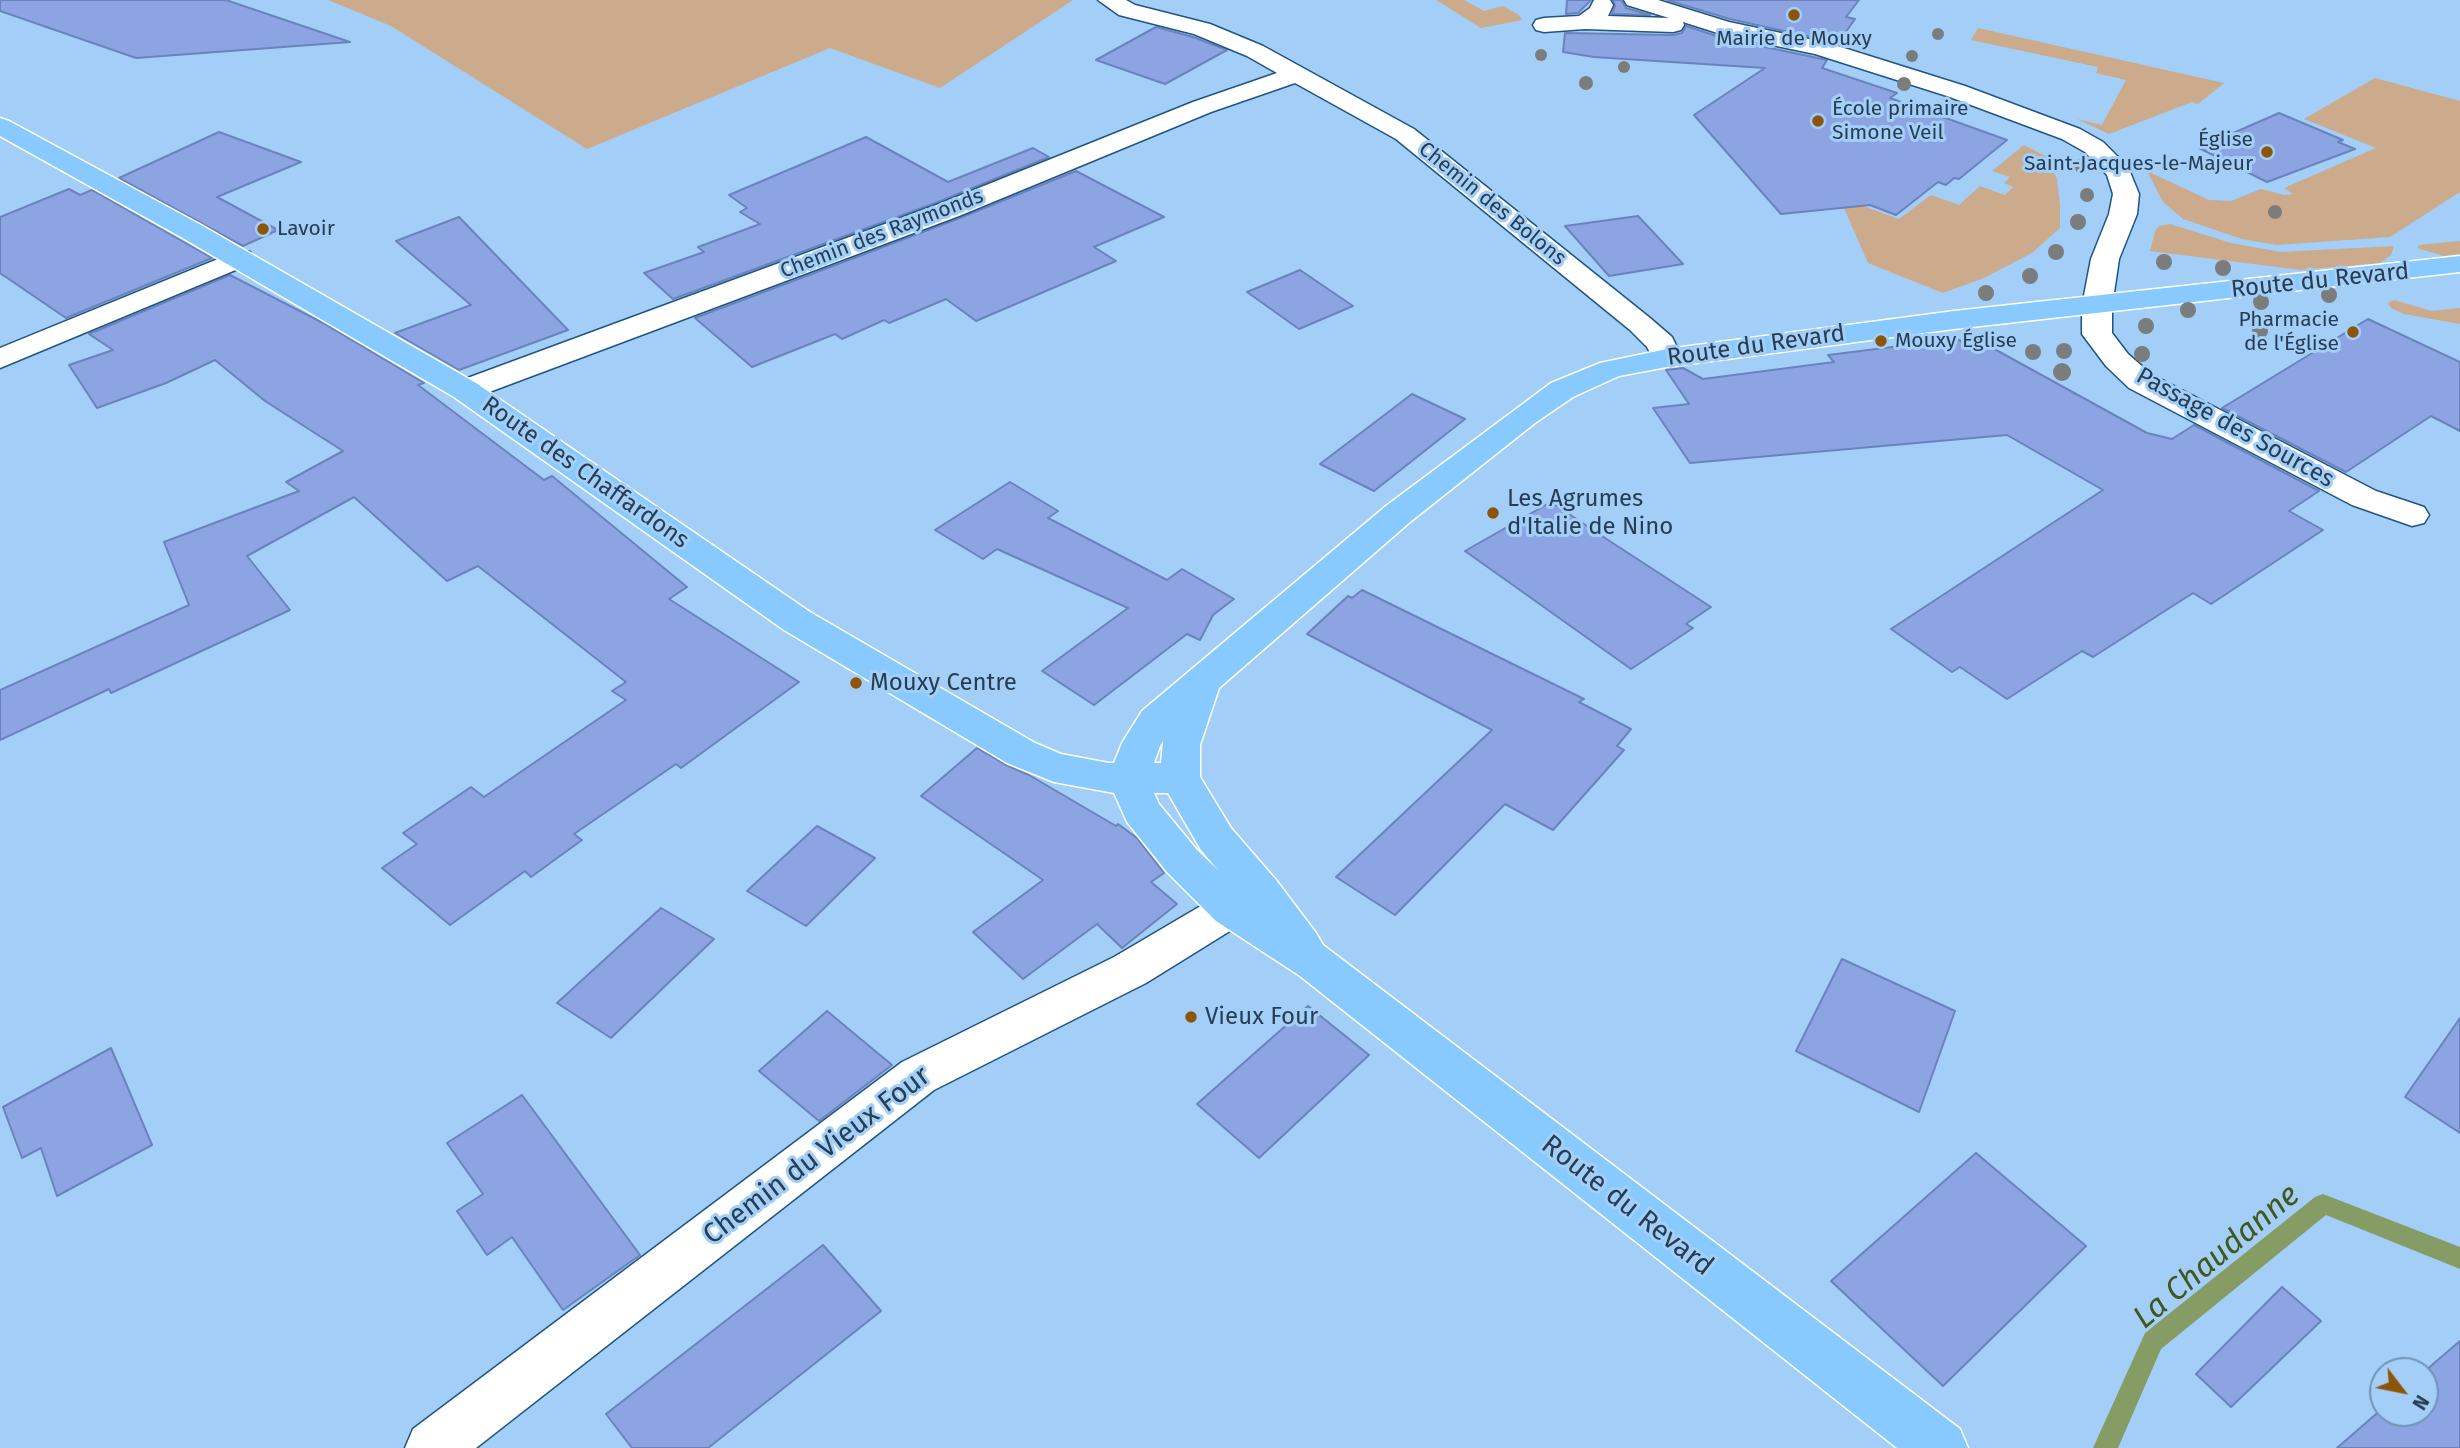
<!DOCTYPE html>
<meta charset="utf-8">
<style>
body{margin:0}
#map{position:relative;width:2460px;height:1448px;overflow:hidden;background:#a2cef8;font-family:"Fira Sans",sans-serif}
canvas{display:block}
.north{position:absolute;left:2369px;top:1357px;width:70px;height:70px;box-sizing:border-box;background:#a2cef8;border:2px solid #7094b6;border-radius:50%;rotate:122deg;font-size:19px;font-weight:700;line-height:28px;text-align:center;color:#263d52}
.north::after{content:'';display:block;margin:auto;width:24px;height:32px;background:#8c5507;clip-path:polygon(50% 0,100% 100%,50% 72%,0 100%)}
</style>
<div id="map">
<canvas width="2460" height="1448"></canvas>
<div class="north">N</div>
</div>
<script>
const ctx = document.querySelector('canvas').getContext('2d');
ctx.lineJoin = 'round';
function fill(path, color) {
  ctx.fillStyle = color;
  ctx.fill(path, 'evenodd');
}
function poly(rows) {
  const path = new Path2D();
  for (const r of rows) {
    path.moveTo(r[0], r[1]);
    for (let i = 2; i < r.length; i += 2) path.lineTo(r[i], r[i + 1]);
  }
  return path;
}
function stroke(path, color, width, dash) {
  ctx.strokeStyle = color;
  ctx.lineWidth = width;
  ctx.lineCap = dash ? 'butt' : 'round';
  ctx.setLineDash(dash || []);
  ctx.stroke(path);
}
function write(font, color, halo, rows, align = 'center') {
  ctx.font = font + ' "Fira Sans",sans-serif';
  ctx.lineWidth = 6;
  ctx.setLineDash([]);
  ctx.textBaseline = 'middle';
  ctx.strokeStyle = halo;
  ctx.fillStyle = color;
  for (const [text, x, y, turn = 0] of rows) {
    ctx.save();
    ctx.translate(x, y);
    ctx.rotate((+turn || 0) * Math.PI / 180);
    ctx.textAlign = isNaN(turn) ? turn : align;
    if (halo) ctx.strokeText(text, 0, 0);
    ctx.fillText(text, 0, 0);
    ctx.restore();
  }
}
const green = poly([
 [328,0,1073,0,940,88,830,48,587,149,391,26],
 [1436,0,1464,0,1484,11,1503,6,1519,15,1522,20,1481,28],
 [1978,28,2224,83,2198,104,2192,102,2109,134,2077,119,2102,125,2126,80,2096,73,2098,67,1971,40],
 [2375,78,2460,101,2460,192,2390,237,2277,245,2242,239,2183,219,2163,202,2147,171,2209,200,2231,201,2261,189,2284,195,2293,194,2284,188,2376,148,2304,119],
 [2024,145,2047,157,2057,179,2060,206,2060,228,2032,253,1984,278,1943,293,1868,263,1843,206,1863,206,1899,219,1931,195,1959,205,1980,186,2005,195,2013,187,2004,183,2010,177,1992,171],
 [2170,224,2231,243,2281,252,2394,246,2391,255,2380,263,2301,270,2150,251,2155,231,2159,226],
 [2460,241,2460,254,2444,256,2417,248,2419,245],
 [2394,300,2432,311,2460,308,2460,324,2404,314,2391,308,2388,303]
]);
const stream = poly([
 [2323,1194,2460,1247,2460,1269,2326,1215,2161,1349,2118,1448,2093,1448,2145,1333,2315,1197,2323,1194]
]);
const building = poly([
 [0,0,226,0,350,42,136,58,0,11,0,0],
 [1567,0,1591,0,1578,13,1566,14,1567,0],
 [1613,0,1621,0,1626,8,1650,15,1612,14,1615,6,1613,0],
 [1667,0,1859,0,1846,17,1855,19,1838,43,1730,19,1667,0],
 [1686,26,1723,38,1827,60,1822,68,1897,93,1890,98,2007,140,1959,179,1954,178,1946,185,1938,182,1896,215,1870,205,1781,214,1694,115,1765,68,1594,57,1563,52,1565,33,1673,35,1682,33,1686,26],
 [1156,27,1193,37,1227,50,1165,84,1096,60,1156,27],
 [2279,113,2343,140,2338,142,2355,149,2267,182,2199,148,2279,113],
 [219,132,301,162,217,197,278,230,243,246,119,178,219,132],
 [866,137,948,182,1033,148,1049,157,938,202,673,299,644,273,704,252,698,247,760,224,740,212,747,208,729,195,866,137],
 [1076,171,1164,217,1094,247,1116,261,976,321,946,299,889,323,884,320,842,339,835,334,752,367,695,318,960,218,1076,171],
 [69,189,80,195,92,190,212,258,66,318,0,273,0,217,69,189],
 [1638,216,1683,264,1609,276,1565,226,1638,216],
 [459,217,568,330,459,370,395,333,471,305,396,241,459,217],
 [1300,270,1353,306,1299,329,1247,292,1300,270],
 [230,275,323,323,424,383,418,385,544,480,552,476,687,587,669,599,799,682,681,768,676,764,574,834,582,840,531,877,525,871,450,925,382,868,417,844,403,833,471,787,484,797,626,700,612,691,626,682,478,566,447,581,354,497,247,556,290,610,111,693,109,689,0,740,0,690,189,605,164,542,299,491,286,482,343,451,265,401,215,360,166,383,97,408,69,365,113,350,89,334,230,275],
 [2368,319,2460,362,2460,431,2431,416,2346,472,2222,408,2368,319],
 [1957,339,1968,345,1978,340,2147,433,2172,439,2194,425,2319,491,2289,511,2323,530,2211,604,2193,593,2093,657,2082,651,2007,699,1960,667,1952,672,1891,629,2103,490,2007,435,1690,463,1653,408,1689,404,1666,370,1683,368,1703,379,1834,362,1828,355,1957,339],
 [1412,394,1465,419,1374,491,1320,464,1412,394],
 [1010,482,1058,511,1048,518,1167,580,1182,569,1234,599,1213,615,1200,640,1187,634,1094,705,1042,671,1128,608,997,549,983,559,935,530,1010,482],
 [1551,502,1605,538,1711,607,1686,624,1693,628,1631,669,1465,551,1551,502],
 [1362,590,1584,699,1579,702,1631,729,1617,746,1624,750,1553,830,1505,804,1395,915,1336,877,1492,730,1307,634,1348,596,1352,598,1362,590],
 [977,748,1006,765,1029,775,1116,826,1118,824,1137,838,1164,873,1151,882,1177,904,1122,948,1097,924,1023,979,973,932,1043,880,921,796,977,748],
 [817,826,875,858,806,926,747,891,817,826],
 [661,908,714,939,611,1038,557,1003,661,908],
 [1842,959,1955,1011,1919,1112,1796,1051,1842,959],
 [1308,1006,1369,1055,1259,1158,1197,1104,1308,1006],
 [827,1011,892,1065,819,1121,759,1071,827,1011],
 [2460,1018,2460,1133,2405,1097,2460,1018],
 [111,1048,152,1145,57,1196,41,1148,22,1158,3,1107,111,1048],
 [522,1095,640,1255,563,1310,512,1237,487,1255,457,1211,483,1194,447,1143,522,1095],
 [1976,1153,2086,1246,1943,1386,1831,1281,1976,1153],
 [823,1245,881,1311,708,1448,632,1448,606,1414,823,1245],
 [2282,1287,2321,1321,2231,1407,2196,1374,2282,1287],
 [2460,1341,2460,1448,2337,1448,2383,1408,2383,1413,2425,1413,2425,1371,2460,1341]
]);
const minor = poly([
 [1098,0,1126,0,1135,5,1210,24,1263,46,1414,129,1650,318,1672,337,1682,358,1678,364,1667,367,1656,364,1647,347,1630,330,1396,139,1295,83,1211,112,959,216,476,397,465,399,454,397,449,390,454,383,939,204,1193,102,1277,73,1247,56,1194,34,1119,15,1098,0],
 [1594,0,1610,0,1613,5,1608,16,1669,18,1627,5,1624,0,1658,0,1729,22,1828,43,1965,86,2080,129,2103,142,2128,167,2139,194,2137,214,2119,259,2112,306,2112,333,2128,354,2151,374,2376,491,2424,507,2429,515,2424,523,2412,526,2352,505,2129,388,2106,366,2082,334,2082,306,2091,259,2109,214,2113,194,2107,175,2085,152,2062,139,1947,96,1815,54,1724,35,1683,22,1684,25,1681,30,1673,32,1585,29,1544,32,1536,30,1533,25,1536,20,1544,18,1579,16,1590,8,1594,0],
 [240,250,250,252,254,258,250,264,0,368,0,348,240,250],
 [1231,892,1246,897,1252,909,1246,921,1146,983,934,1090,476,1448,405,1448,413,1429,902,1062,1114,957,1216,897,1231,892]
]);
const major = poly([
 [0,118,9,121,201,225,476,383,810,612,1035,743,1061,754,1109,763,1114,763,1122,743,1142,711,1386,506,1551,383,1600,363,1667,349,1954,311,2460,256,2460,272,1954,329,1667,367,1619,376,1573,397,1535,423,1410,522,1219,688,1200,745,1200,777,1231,828,1276,880,1316,933,1323,945,1960,1429,1968,1448,1897,1448,1300,976,1216,921,1167,872,1127,822,1114,793,1054,782,1007,763,784,630,454,397,181,237,0,136,0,118],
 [1163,741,1161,763,1154,763,1160,746,1163,741],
 [1154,793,1168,793,1201,850,1218,870,1197,850,1159,804,1154,793]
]);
const trees = [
 [1938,34,6],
 [1541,55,6],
 [1912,56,6],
 [1624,67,6],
 [1586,83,7],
 [1904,84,7],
 [2081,166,7],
 [2087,195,7],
 [2275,212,7],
 [2078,222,8],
 [2056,252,8],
 [2164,262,8],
 [2223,268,8],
 [2030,276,8],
 [1986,293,8],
 [2329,295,8],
 [2261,302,8],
 [2188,310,8],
 [2146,326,8],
 [2260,331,8],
 [2064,351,8],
 [2033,352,8],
 [2142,354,8],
 [2062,372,9]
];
const markers = [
 [1794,15,7,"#8c5507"],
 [1818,121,7,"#8c5507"],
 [2267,152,7,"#8c5507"],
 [263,229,7,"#8c5507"],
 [2353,332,7,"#8c5507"],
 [1881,341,7,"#8c5507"],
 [1493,513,7,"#8c5507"],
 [856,683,7,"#8c5507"],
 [1191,1017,7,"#8c5507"]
];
const farPoinames = [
 ["Mairie de Mouxy",1794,39,"center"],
 ["École primaire",1832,109],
 ["Simone Veil",1832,133],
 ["Église",2253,140,"right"],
 ["Saint-Jacques-le-Majeur",2253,164,"right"],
 ["Lavoir",277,229],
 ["Pharmacie",2339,320,"right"],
 ["de l'Église",2339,344,"right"],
 ["Mouxy Église",1895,341]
];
const farStreetnames = [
 ["Chemin des Bolons",1492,204,39],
 ["Chemin des Raymonds",882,234,-21]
];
const streetNames = [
 ["Route du Revard",2320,281,-6],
 ["Route du Revard",1756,346,-8],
 ["Passage des Sources",2235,428,29],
 ["Route des Chaffardons",585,473,35]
];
const poiNames = [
 ["Les Agrumes",1507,499],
 ["d'Italie de Nino",1507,527],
 ["Mouxy Centre",870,683],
 ["Vieux Four",1205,1017]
];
const nearStreetnames = [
 ["Chemin du Vieux Four",817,1156,-37],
 ["Route du Revard",1627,1206,38]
];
const nearWaternames = [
 ["La Chaudanne",2217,1257,-40]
];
fill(green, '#cbab8b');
fill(stream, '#859d64');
fill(building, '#8ca5e2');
stroke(building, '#6b83bd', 2);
stroke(minor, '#1e5582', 3);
stroke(major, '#fff', 3);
fill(minor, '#fff');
fill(major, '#88cafe');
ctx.fillStyle = '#7b7d7c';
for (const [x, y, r] of trees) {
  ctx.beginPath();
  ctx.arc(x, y, r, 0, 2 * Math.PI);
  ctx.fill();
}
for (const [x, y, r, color] of markers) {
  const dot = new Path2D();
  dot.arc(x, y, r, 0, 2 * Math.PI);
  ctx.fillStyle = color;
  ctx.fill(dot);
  stroke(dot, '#a2cef8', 2.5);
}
write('21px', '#263d52', '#a2cef8', farPoinames, 'left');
write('21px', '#263d52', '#a2cef8', farStreetnames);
write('24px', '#263d52', '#a2cef8', streetNames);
write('24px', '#263d52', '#a2cef8', poiNames, 'left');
write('28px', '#263d52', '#a2cef8', nearStreetnames);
write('italic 32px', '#42581b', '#a2cef8', nearWaternames);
</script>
